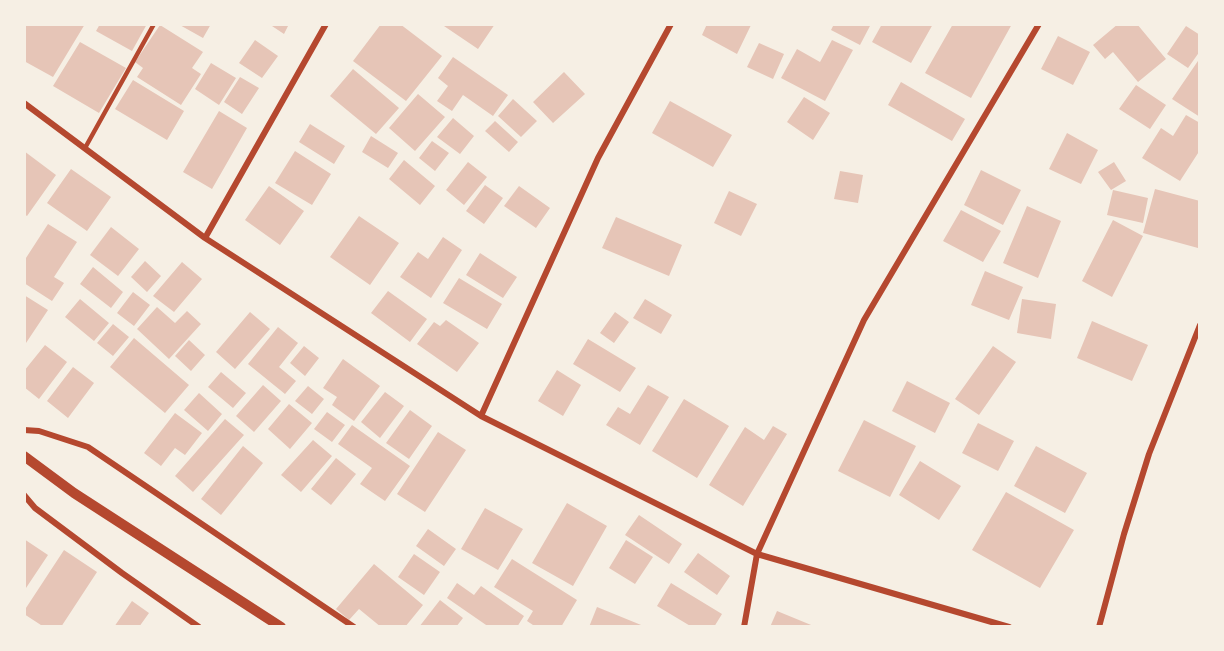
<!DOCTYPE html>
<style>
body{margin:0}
#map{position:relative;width:1224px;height:651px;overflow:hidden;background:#f6efe4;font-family:"Asap Condensed",sans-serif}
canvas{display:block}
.frame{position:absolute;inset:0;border:26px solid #f6efe4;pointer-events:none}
</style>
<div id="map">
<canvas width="1224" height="651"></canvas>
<div class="frame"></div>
</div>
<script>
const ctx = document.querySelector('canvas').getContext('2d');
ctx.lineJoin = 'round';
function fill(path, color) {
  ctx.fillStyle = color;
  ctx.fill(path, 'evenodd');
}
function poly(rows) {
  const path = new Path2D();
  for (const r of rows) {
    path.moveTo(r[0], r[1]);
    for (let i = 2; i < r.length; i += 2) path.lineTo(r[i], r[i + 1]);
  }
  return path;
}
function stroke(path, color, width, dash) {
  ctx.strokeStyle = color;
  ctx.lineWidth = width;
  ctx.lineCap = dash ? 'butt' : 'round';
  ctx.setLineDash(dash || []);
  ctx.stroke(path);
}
const building = poly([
 [26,24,85,24,53,77,24,61,24,28],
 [100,24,147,24,132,51,96,31],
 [178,24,211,24,203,38],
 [269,24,289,24,284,34],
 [381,24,400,24,442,56,406,101,353,61],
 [441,24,495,24,478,49],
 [707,24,750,24,751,25,737,54,702,35],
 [834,24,871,24,860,45,831,30],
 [882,24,933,24,911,63,872,42],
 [953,24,1012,24,971,98,925,73],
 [1118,24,1137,24,1166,59,1138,82,1113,52,1105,59,1093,45],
 [160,25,203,52,192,68,201,74,181,105,137,77,143,68,135,62],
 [1186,26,1200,35,1200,51,1188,68,1167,54],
 [1058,36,1090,52,1073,85,1041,69],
 [255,40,278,56,262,78,239,63],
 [832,40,853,50,825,101,781,78,797,49,820,62],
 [80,42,126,68,99,113,53,86],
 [759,43,784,54,773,79,747,67],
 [453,57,508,95,493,116,463,95,452,111,437,101,448,86,438,78],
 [1200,58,1200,117,1172,99],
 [211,63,236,78,219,105,195,89],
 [353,69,399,108,376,134,330,96],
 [564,72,585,94,553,123,533,102],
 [240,77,259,88,242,114,224,102],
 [133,80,184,111,167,140,115,109],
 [901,82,965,119,952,141,888,105],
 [1136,85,1166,105,1150,129,1119,109],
 [418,94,445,117,415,151,389,128],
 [804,97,830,113,813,140,787,122],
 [513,99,537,121,521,137,498,116],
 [670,101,732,135,713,167,652,133],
 [219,111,247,128,212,189,183,172],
 [1186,115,1200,123,1200,150,1180,181,1142,158,1161,128,1173,136],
 [453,118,474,136,460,154,437,137],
 [495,121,518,142,509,152,485,131],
 [310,124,345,146,334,164,299,142],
 [1067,133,1098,150,1081,184,1049,169],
 [371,136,398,153,388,168,362,152],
 [432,141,449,153,435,171,419,158],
 [24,151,56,175,27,216,24,214],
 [295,151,331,174,312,205,275,183],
 [404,160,435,186,420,205,389,179],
 [468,162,487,177,464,205,446,190],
 [1114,162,1126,181,1111,190,1098,172],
 [71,169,111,197,87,231,47,203],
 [981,170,1021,190,1003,225,964,205],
 [840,171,863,175,858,203,834,199],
 [485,185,503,198,484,224,466,211],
 [269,186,304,211,280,245,245,220],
 [519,186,550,208,536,228,504,206],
 [1155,189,1200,201,1198,248,1143,233],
 [1113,190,1148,198,1143,223,1107,215],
 [729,191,757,204,741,236,714,223],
 [1027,206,1061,221,1038,278,1003,263],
 [961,210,1001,231,983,262,943,241],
 [359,216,399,243,370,285,330,257],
 [616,217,682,245,669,276,602,248],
 [1113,220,1143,236,1112,297,1082,281],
 [48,224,77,242,54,277,64,283,52,301,24,283,24,261],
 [111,227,139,249,118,276,90,255],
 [443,237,462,250,431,298,400,277,418,252,428,259],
 [480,253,517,277,503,298,466,275],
 [145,261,161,276,147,292,131,277],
 [182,262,202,279,174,312,153,296],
 [93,267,123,292,111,308,80,284],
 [985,271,1023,287,1009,320,971,305],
 [459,278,502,304,487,329,443,303],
 [388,291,427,319,410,342,371,313],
 [133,292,150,305,134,326,117,313],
 [24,295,48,310,24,346,24,312,26,308,24,307],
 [80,299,109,323,94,341,65,317],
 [645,299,672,315,661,334,633,318],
 [1022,299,1056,304,1051,339,1017,333],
 [157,307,175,323,187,311,201,324,169,359,137,329],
 [250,312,270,329,235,369,216,352],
 [615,312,629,322,614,343,600,333],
 [446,320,479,343,457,372,417,344,434,322,440,326],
 [1092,321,1148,345,1132,381,1077,358],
 [113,324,129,337,113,356,97,343],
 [278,327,298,343,279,367,296,381,285,394,248,364],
 [134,338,189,385,165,413,110,367],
 [588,339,636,368,620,392,573,364],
 [189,340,205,355,191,371,175,356],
 [45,345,67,362,39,399,24,387,24,371],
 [304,346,319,358,305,376,290,363],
 [993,346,1016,362,979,415,955,399],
 [343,359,380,386,354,421,332,405,337,397,323,388],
 [73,367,94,383,68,418,47,401],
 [557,370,581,385,563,416,538,401],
 [221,372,246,393,233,408,208,387],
 [907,381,950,403,935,433,892,411],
 [263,385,281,401,254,432,236,416],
 [648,385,669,397,640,445,606,425,618,407,630,414],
 [308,386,324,399,312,414,295,401],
 [385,392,404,406,380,438,361,422],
 [199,393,222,414,208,431,184,410],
 [684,399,729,426,697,478,652,451],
 [289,404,312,423,290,449,268,429],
 [410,410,432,426,409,459,386,443],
 [327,412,345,425,332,442,314,429],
 [175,413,202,433,185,455,175,448,161,466,144,453],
 [225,419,244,435,193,492,175,476],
 [864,420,916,446,890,497,838,471],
 [978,423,1014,441,998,471,962,453],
 [352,425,410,466,385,501,360,484,372,468,338,444],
 [773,426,787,434,743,506,709,485,745,427,764,440],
 [438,432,466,450,425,512,397,494],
 [313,440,332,456,301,492,281,475],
 [243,446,263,463,221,515,201,499],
 [1036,446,1087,473,1065,513,1014,486],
 [336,458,356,474,331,505,311,489],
 [920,461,961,486,939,520,899,495],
 [1006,492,1074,530,1040,588,972,550],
 [567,503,607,526,573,586,532,563],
 [485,508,523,529,498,570,461,549],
 [639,515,682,544,669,564,625,535],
 [428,529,456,549,444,566,416,546],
 [24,539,48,555,24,591],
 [626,540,653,557,635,584,609,568],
 [64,550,97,572,61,627,44,627,24,614,24,611],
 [698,553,730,576,717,595,684,572],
 [414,554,440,572,424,595,398,577],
 [512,559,577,600,561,627,536,627,527,621,533,611,494,587],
 [374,564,423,605,405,627,381,627,359,609,349,620,336,609],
 [457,583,474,595,481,586,524,616,517,627,489,627,447,598],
 [671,583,722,614,714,627,692,627,657,606],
 [440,600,463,618,456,627,419,627],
 [132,601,149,613,139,627,114,627],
 [597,607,646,627,589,627],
 [777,611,816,627,770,627]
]);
const service = poly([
 [85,148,154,24]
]);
const minor = poly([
 [24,103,205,238,481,416,757,554,1009,627],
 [205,238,326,24],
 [481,416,598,158,671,24],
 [24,430,39,431,88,447,354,627],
 [24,495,35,508,122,573,199,627],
 [744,627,757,554,864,320,1039,24],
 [1099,627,1124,534,1149,454,1200,325]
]);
const tertiary = poly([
 [24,456,74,493,281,627]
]);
fill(building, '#e6c5b7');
stroke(service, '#b5482f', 4.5);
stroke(minor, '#b5482f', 6);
stroke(tertiary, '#b5482f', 10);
</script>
